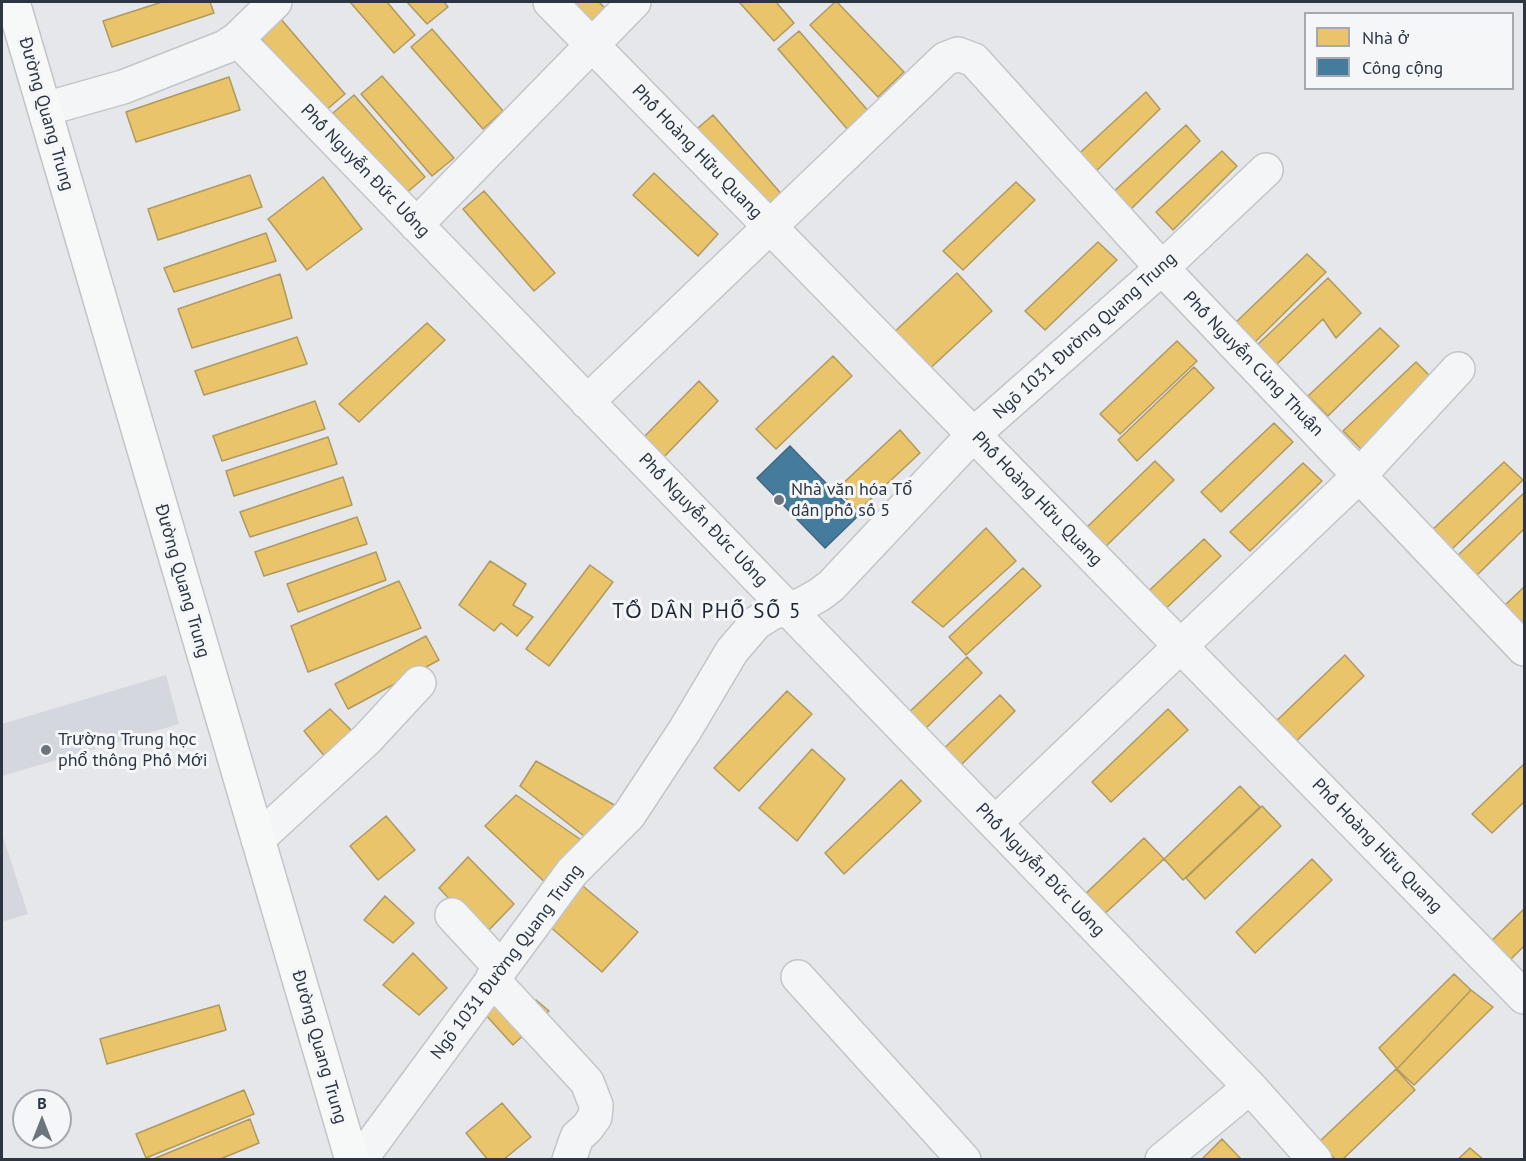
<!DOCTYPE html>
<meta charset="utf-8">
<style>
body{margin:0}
#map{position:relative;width:1526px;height:1161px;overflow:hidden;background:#e5e7ea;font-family:"PT Sans",sans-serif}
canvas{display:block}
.frame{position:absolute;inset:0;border:3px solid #2c3643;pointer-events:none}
.legend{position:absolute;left:1304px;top:12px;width:210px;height:78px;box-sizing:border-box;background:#f4f6f8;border:2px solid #a4a9b0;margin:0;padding:8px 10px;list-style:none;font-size:18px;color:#2c3643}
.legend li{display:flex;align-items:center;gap:12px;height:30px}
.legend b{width:30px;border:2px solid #a4a9b0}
.north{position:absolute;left:12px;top:1089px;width:60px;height:60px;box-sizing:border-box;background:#f4f6f8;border:2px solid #a4a9b0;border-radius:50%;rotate:0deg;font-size:16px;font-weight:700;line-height:24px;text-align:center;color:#2c3643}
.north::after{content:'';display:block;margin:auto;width:21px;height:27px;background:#6d747d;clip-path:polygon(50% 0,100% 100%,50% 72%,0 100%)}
</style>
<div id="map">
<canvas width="1526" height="1161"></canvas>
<div class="frame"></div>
<ul class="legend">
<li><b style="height:16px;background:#e9c46a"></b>Nhà ở</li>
<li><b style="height:16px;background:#457b9d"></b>Công cộng</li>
</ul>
<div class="north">B</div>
</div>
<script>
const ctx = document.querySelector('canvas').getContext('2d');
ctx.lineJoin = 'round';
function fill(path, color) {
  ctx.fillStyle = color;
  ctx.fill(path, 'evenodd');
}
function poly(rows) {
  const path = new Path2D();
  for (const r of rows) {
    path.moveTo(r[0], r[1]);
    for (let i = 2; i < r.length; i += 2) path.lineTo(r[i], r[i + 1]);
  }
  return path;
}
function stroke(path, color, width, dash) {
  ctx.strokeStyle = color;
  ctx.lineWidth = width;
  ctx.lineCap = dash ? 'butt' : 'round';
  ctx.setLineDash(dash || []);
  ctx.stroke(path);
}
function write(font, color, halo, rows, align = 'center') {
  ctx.font = font + ' "PT Sans",sans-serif';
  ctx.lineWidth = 6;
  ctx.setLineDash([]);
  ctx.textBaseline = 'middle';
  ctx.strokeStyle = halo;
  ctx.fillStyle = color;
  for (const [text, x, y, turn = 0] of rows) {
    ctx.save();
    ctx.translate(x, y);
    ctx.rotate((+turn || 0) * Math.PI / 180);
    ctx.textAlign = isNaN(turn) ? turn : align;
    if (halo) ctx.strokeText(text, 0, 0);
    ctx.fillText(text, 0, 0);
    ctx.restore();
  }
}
const built = poly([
 [166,675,179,724,2,776,2,724],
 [2,834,28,914,2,922]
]);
const homes = poly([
 [162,2,210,2,214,13,112,47,103,21,162,2],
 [350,2,387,2,415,35,394,53,350,2],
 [407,2,444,2,448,7,427,24,407,2],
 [562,2,599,2,613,16,592,34,562,2],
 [739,2,776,2,794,23,774,41,739,2],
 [835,2,837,2,904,72,878,97,810,25,835,2],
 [274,11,345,94,324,112,253,29,274,11],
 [432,29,503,111,483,129,411,47,432,29],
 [799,31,870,113,849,131,778,49,799,31],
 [382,76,454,158,432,176,361,94,382,76],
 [229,77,240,110,136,142,126,112,229,77],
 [1146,92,1160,109,1088,179,1071,161,1146,92],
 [354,95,425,177,404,195,333,113,354,95],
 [713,115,784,197,763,215,692,133,713,115],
 [1186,125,1200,141,1128,212,1111,194,1186,125],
 [1222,151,1237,166,1173,230,1156,212,1222,151],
 [654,173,718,234,698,256,633,195,654,173],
 [250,175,262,207,158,240,148,209,250,175],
 [323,177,362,229,307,270,268,219,323,177],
 [1016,182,1035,200,963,270,943,251,1016,182],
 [484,191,555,273,534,291,463,209,484,191],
 [266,233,276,261,174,292,164,268,266,233],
 [1098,242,1117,260,1045,330,1025,311,1098,242],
 [1307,254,1326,272,1254,343,1234,324,1307,254],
 [957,273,992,311,924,374,889,337,957,273],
 [280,274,292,318,192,348,178,309,280,274],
 [1328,278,1361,313,1336,338,1323,319,1275,366,1255,347,1328,278],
 [427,323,445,340,359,422,339,404,427,323],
 [1380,328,1399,346,1328,416,1308,396,1380,328],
 [297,337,307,364,204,395,195,371,297,337],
 [1177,341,1197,361,1120,434,1100,414,1177,341],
 [833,356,852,376,776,449,756,429,833,356],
 [1416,362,1434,380,1362,450,1343,431,1416,362],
 [1194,367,1214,388,1137,461,1118,440,1194,367],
 [699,381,718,401,660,461,640,441,699,381],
 [315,401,325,429,222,461,213,436,315,401],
 [1274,423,1293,442,1221,512,1201,492,1274,423],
 [900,430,920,453,858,511,837,489,900,430],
 [328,437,337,464,234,496,226,471,328,437],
 [1155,461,1174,480,1102,550,1083,531,1155,461],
 [1504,462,1523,480,1451,550,1431,531,1504,462],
 [1303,463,1322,481,1250,551,1230,532,1303,463],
 [343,477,352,505,250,537,240,512,343,477],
 [1524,493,1524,529,1476,576,1456,557,1524,493],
 [357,517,367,544,264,576,255,552,357,517],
 [986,528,1016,561,943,627,912,602,986,528],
 [1204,539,1221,556,1156,618,1139,600,1204,539],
 [376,552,386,580,298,612,287,584,376,552],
 [490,561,526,584,513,605,533,617,517,636,501,623,494,631,459,605,490,561],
 [590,565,613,582,549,666,526,649,590,565],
 [1023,568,1041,586,966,655,949,637,1023,568],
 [399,581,421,628,308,672,291,626,399,581],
 [1524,587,1524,626,1504,606,1524,587],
 [426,636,439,660,348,709,335,684,426,636],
 [1345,655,1364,676,1288,749,1269,728,1345,655],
 [967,657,982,673,918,736,902,719,967,657],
 [787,691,812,714,739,791,714,768,787,691],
 [1000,695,1015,711,952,774,935,757,1000,695],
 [330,709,357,736,330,763,304,731,330,709],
 [1168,709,1188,730,1111,802,1092,782,1168,709],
 [812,749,845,779,797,841,759,808,812,749],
 [536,761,618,807,593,843,520,786,536,761],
 [1524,764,1524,802,1492,833,1472,814,1524,764],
 [901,780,921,801,844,874,825,853,901,780],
 [1240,786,1260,807,1183,880,1164,859,1240,786],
 [516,795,590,846,550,887,485,826,516,795],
 [1262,806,1281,826,1205,899,1186,878,1262,806],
 [386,816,415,850,378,880,350,846,386,816],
 [1144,838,1164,859,1099,919,1080,899,1144,838],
 [468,857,514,904,484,935,439,888,468,857],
 [1312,859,1332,880,1255,953,1236,932,1312,859],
 [572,877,638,932,602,972,540,918,572,877],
 [385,896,414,923,393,943,364,920,385,896],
 [1524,909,1524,946,1500,970,1481,951,1524,909],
 [413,953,447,988,419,1015,383,985,413,953],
 [1454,974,1471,990,1397,1069,1379,1048,1454,974],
 [506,990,525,1011,536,1000,549,1011,513,1045,484,1013,506,990],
 [1471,990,1493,1007,1414,1085,1397,1069,1471,990],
 [219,1005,226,1030,107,1064,100,1039,219,1005],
 [1396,1069,1415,1090,1342,1160,1336,1160,1319,1142,1396,1069],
 [244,1090,254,1114,146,1158,136,1134,244,1090],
 [502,1103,531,1137,503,1160,488,1160,466,1133,502,1103],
 [250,1119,259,1143,218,1160,151,1160,250,1119],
 [1222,1139,1242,1160,1201,1160,1222,1139],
 [1470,1148,1484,1160,1457,1160,1470,1148]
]);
const public = poly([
 [790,446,858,516,825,548,757,478,790,446]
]);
const street = poly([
 [550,2,1524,997],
 [237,39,1250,1087,1315,1160],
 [45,109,123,87,225,47,237,39,275,2],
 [416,225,634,2],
 [587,402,945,59,958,54,974,60,1162,268,1524,649],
 [995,823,1359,476,1458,369],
 [258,839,367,739,419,683],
 [452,915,501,968],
 [798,977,964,1160],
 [492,979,587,1082,596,1105,595,1117,587,1128,577,1137,569,1160],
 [360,1160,572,872,629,815,685,730,732,651,756,623,772,613,803,604,819,595,831,586,974,434,1162,268,1266,170],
 [1162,1160,1250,1087]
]);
const primary = poly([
 [13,2,352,1160]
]);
const markers = [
 [779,500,6,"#6d747d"],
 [46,750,6,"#6d747d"]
];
const streetNames = [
 ["Đường Quang Trung",46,114,74],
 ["Phố Hoàng Hữu Quang",697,152,46],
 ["Phố Nguyễn Đức Uông",365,171,46],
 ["Ngõ 1031 Đường Quang Trung",1085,336,-42],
 ["Phố Nguyễn Củng Thuận",1253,364,46],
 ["Phố Hoàng Hữu Quang",1037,499,46],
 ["Phố Nguyễn Đức Uông",703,520,46],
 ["Đường Quang Trung",182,581,74],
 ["Phố Hoàng Hữu Quang",1377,846,46],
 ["Phố Nguyễn Đức Uông",1040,870,46],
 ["Ngõ 1031 Đường Quang Trung",507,962,-53],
 ["Đường Quang Trung",319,1047,74]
];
const poiNames = [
 ["Nhà văn hóa Tổ",791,490],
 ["dân phố số 5",791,511],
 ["Trường Trung học",58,740],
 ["phổ thông Phố Mới",58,761]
];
const quarterNames = [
 ["TỔ DÂN PHỐ SỐ 5",707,612]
];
fill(built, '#d4d7dd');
fill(homes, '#e9c46a');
stroke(homes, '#b0995e', 1.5);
fill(public, '#457b9d');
stroke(public, '#3e6682', 1.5);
stroke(street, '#c3c5c8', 36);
stroke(primary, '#c2c4c8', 36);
stroke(street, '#f4f5f6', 33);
stroke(primary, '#f7f8f8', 33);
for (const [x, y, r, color] of markers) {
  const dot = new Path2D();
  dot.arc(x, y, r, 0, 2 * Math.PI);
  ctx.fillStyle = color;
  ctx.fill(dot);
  stroke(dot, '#f4f6f8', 2);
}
write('18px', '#2c3643', '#f4f6f8', streetNames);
write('18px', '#2c3643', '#f4f6f8', poiNames, 'left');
ctx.letterSpacing = '1.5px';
write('21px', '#1e2734', '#f4f6f8', quarterNames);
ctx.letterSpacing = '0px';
</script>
